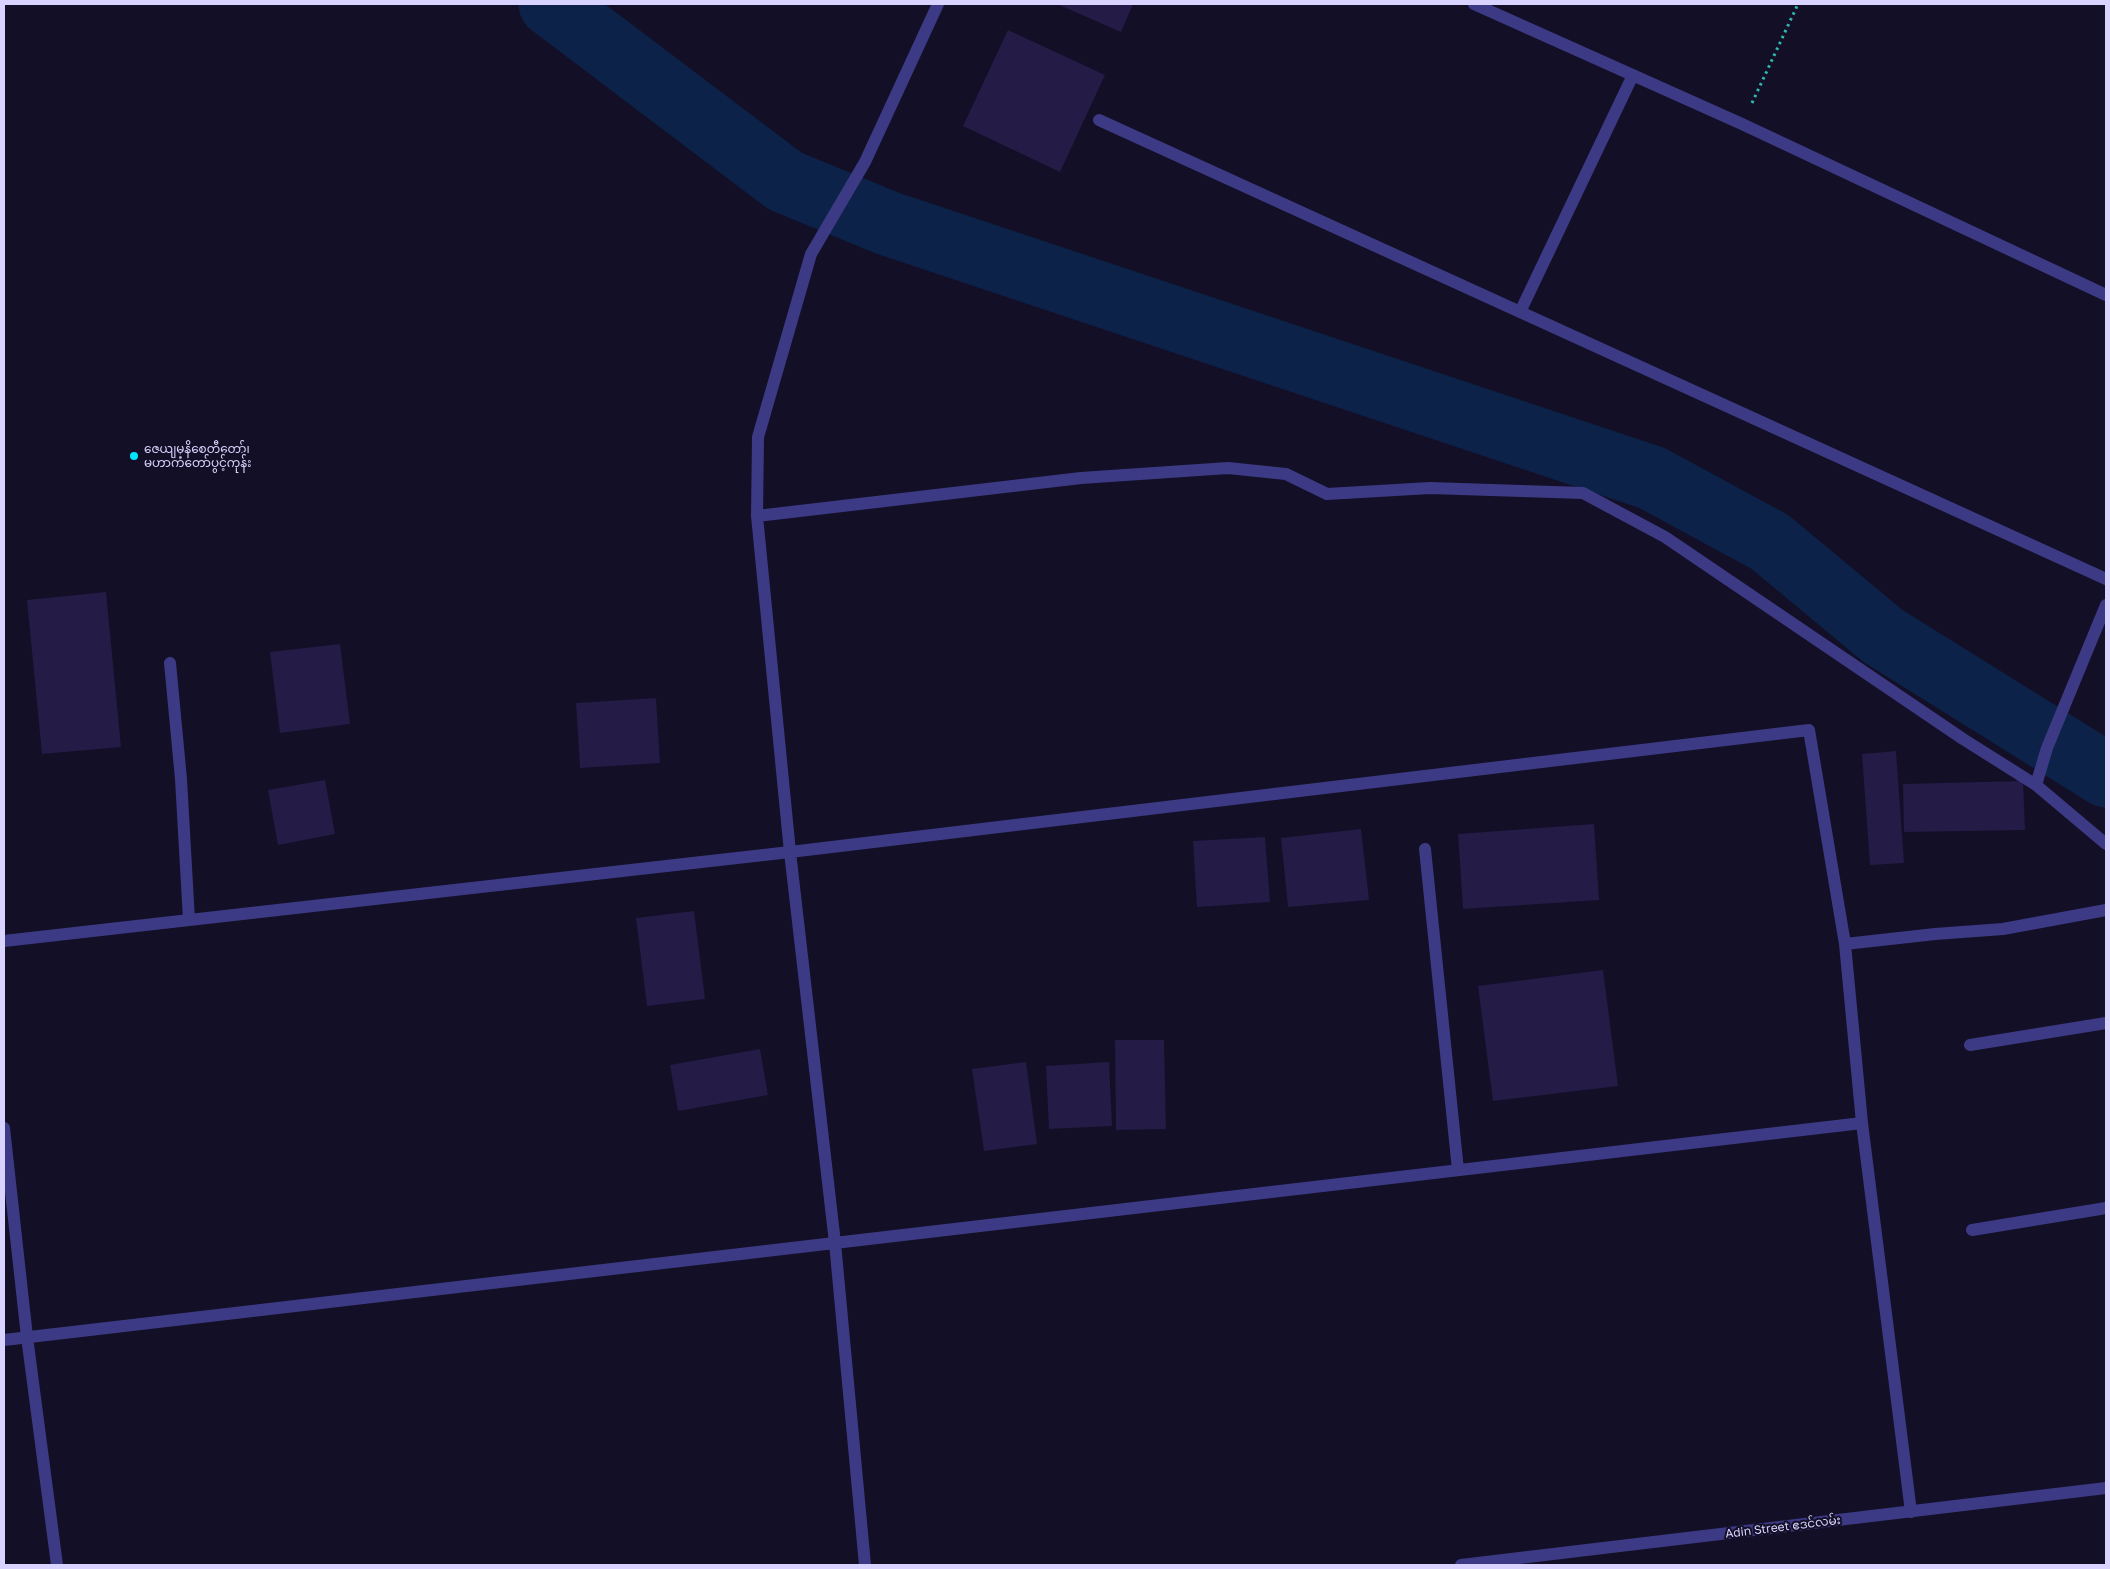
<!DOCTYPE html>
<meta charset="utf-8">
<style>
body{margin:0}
#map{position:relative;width:2110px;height:1569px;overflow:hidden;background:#130f26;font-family:"Golos Text",sans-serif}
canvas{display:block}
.frame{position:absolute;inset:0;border:5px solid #d9d4ff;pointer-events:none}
</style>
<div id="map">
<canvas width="2110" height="1569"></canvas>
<div class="frame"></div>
</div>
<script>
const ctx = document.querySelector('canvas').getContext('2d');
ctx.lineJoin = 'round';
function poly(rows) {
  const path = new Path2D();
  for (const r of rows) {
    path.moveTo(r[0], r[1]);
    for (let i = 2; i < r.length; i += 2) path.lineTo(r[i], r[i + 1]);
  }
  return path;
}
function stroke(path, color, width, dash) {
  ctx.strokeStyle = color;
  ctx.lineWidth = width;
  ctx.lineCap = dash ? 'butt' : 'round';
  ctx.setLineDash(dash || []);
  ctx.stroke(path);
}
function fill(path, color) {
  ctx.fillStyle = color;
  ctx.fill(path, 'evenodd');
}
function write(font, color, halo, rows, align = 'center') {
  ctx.font = font + ' "Golos Text","Noto Sans Myanmar",sans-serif';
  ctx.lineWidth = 4;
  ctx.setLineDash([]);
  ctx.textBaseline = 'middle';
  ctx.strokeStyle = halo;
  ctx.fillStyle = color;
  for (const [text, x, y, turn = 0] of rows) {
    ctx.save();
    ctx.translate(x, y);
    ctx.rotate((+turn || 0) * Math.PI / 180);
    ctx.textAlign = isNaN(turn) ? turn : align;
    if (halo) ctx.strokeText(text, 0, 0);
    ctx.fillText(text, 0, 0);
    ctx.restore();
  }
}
const river = poly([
 [551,4,785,181,887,223,1652,478,1770,542,1883,636,2106,775]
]);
const building = poly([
 [1057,4,1133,4,1121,32],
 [1008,30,1105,75,1060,172,963,126],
 [106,592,121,747,42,754,27,600],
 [340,644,350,724,280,733,270,652],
 [656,698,660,763,580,768,576,703],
 [1896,751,1904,863,1870,865,1862,754],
 [325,780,335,834,278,845,268,790],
 [2023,781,2025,830,1904,832,1903,784],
 [1594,824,1599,900,1463,909,1458,834],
 [1361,829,1369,900,1288,907,1281,838],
 [1265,837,1270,902,1197,907,1193,841],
 [694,911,705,999,647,1006,636,918],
 [1603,970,1618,1086,1493,1101,1478,986],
 [1115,1040,1164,1040,1166,1129,1116,1130],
 [760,1049,768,1095,678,1111,670,1065],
 [1026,1062,1037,1144,984,1151,972,1069],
 [1109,1062,1112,1126,1049,1129,1046,1066]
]);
const path = poly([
 [1752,103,1798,4]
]);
const minor = poly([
 [1474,4,1742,124,2106,295],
 [1099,120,2106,579],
 [1520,312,1633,75],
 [757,516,1081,478,1228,468,1286,474,1327,494,1430,488,1583,493,1665,537,1963,739,2036,785,2106,844],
 [170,663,181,779,189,920],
 [2036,785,2047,748,2106,605],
 [1425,849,1458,1170],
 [4,941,790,852,1809,730,1845,944,1862,1123,1911,1512],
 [1845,944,1935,934,2003,929,2106,910],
 [1970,1045,2106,1023],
 [4,1128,27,1337,57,1565],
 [1972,1230,2106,1208],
 [4,1340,1862,1123],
 [865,1565,835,1243,790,852,757,516,758,437,811,254,865,162,938,4],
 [1461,1565,2106,1488]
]);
const markers = [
 [134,456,5,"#00e5ff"]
];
const poiNames = [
 ["ဇေယျမုနိစေတီတော်၊",144,449],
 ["မဟာကံတော်ပွင့်ကုန်း",144,463]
];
const streetNames = [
 ["Adin Street ဧဒင်လမ်း",1783,1527,-7]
];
stroke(river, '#0c2248', 65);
fill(building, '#241b47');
stroke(path, '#2fb8b0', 3, [2.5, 4]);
stroke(minor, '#3d3a85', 12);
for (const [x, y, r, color] of markers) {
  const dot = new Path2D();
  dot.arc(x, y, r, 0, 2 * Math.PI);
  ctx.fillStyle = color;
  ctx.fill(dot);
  stroke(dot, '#130f26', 2);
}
write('12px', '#d9d4ff', '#130f26', poiNames, 'left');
write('12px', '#d9d4ff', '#130f26', streetNames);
</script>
